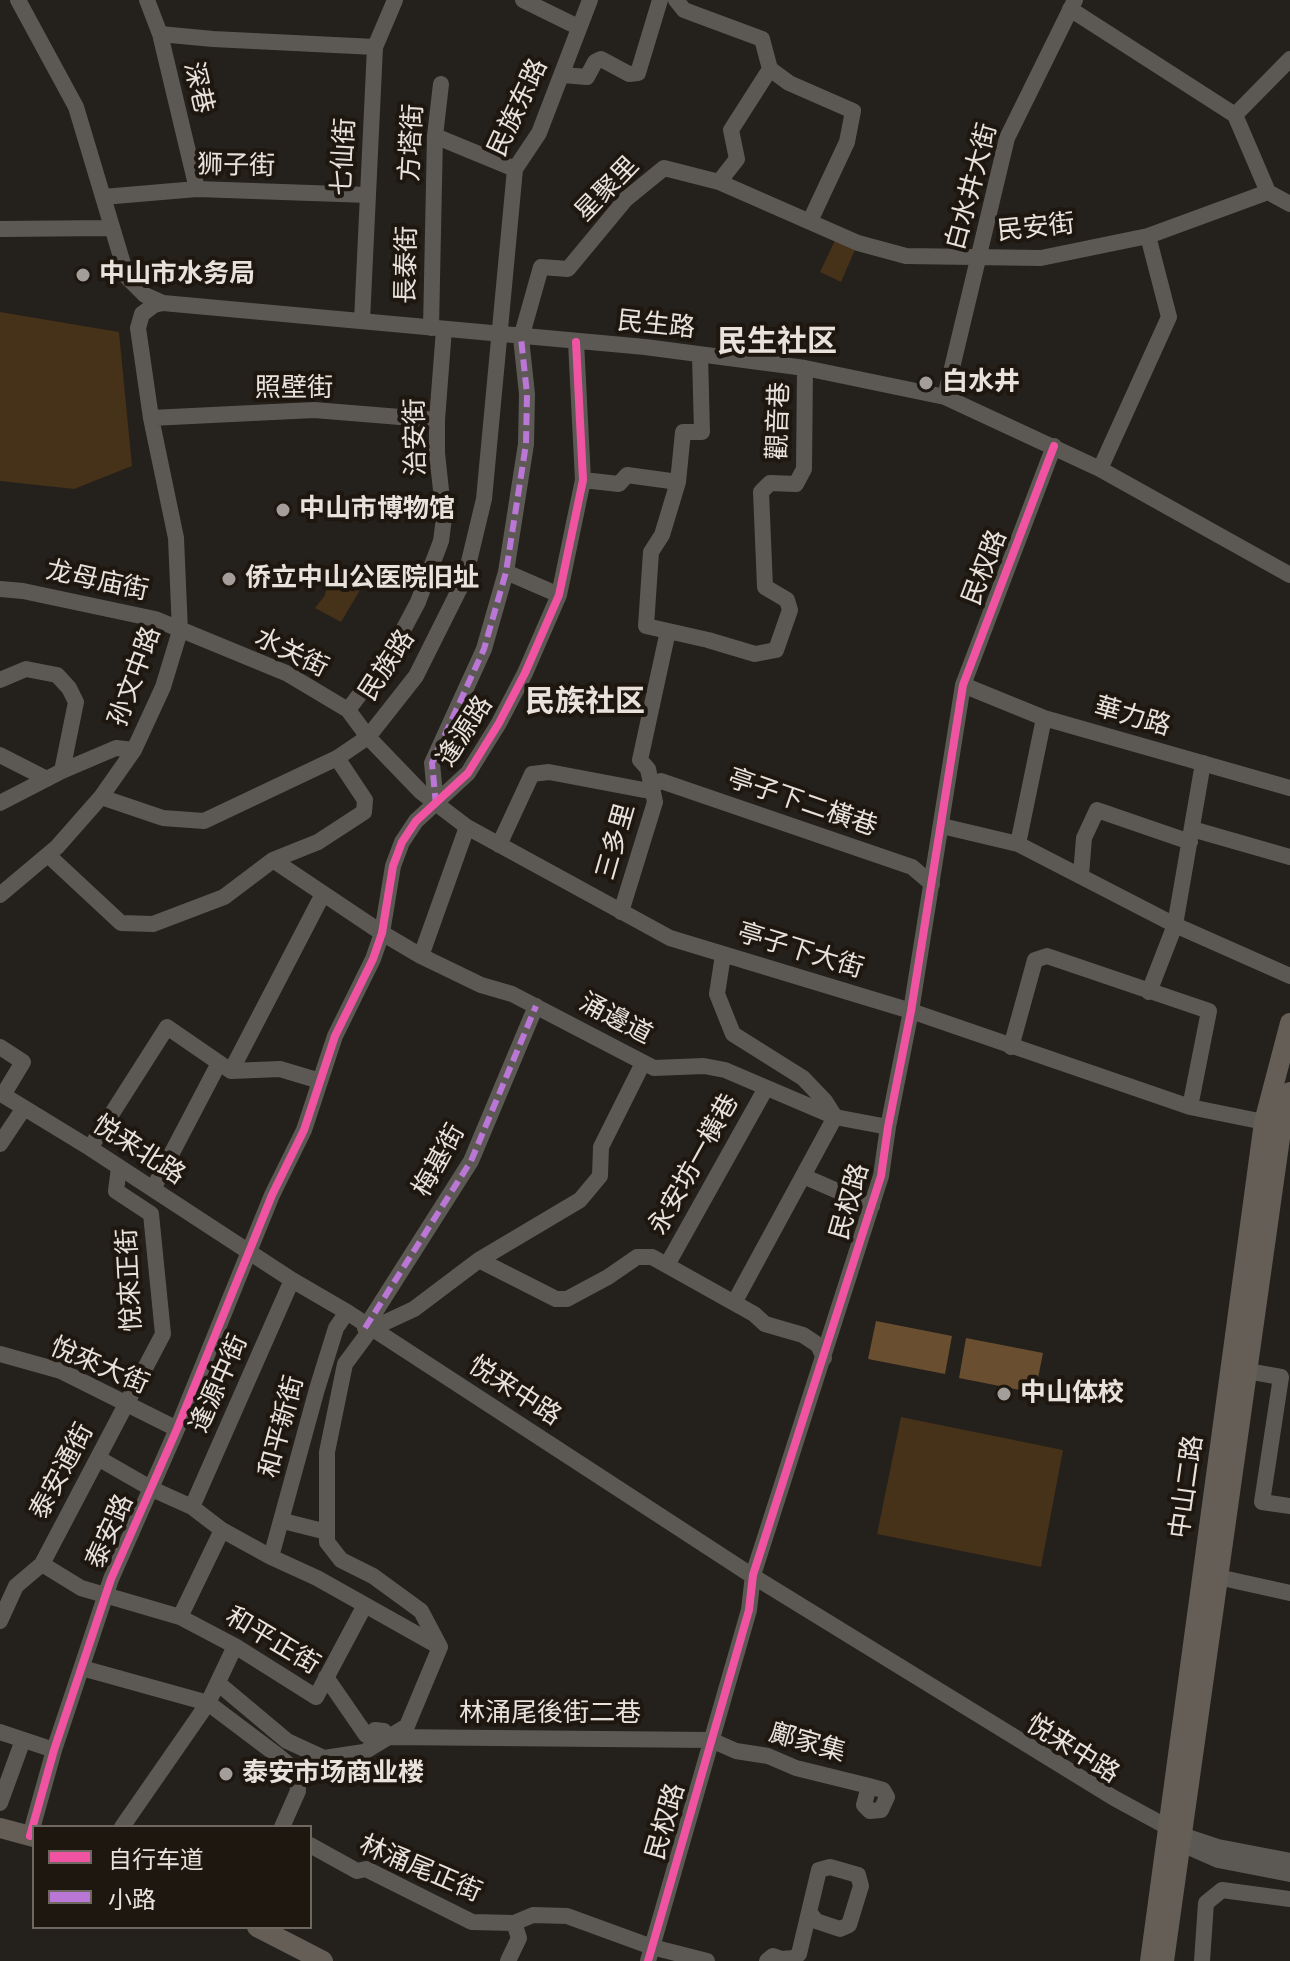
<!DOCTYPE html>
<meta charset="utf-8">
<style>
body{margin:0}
#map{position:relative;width:1290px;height:1961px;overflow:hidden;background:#24201c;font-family:"Sofia Sans Condensed","Noto Sans SC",sans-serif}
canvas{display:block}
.legend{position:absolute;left:32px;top:1825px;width:280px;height:104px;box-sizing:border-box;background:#1e170f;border:2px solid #6e6861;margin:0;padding:10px 14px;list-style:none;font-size:24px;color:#e7e2dc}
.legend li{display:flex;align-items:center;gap:16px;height:40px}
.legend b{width:40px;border:2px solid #6e6861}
</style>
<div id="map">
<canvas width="1290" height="1961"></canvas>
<ul class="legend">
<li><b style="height:10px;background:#f153a3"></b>自行车道</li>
<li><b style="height:10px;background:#ba77d6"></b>小路</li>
</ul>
</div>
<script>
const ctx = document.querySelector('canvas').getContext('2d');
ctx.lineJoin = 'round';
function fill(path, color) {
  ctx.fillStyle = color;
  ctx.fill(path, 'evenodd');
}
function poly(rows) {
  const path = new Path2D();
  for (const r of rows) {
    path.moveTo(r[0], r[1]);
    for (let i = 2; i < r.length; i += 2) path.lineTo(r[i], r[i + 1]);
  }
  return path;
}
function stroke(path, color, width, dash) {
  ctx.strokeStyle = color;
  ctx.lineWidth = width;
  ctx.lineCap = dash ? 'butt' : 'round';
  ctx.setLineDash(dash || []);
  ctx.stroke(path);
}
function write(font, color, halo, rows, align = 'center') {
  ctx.font = font + ' "Sofia Sans Condensed","Noto Sans SC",sans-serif';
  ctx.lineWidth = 8;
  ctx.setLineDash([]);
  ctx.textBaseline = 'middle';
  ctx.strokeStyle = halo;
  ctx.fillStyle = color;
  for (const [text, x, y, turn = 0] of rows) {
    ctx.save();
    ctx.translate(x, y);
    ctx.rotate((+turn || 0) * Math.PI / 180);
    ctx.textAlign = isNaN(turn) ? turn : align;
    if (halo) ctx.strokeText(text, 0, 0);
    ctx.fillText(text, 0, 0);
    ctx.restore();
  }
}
const green = poly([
 [838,234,858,243,841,282,820,272],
 [0,312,119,332,132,466,74,489,0,481],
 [329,571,360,590,341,622,315,608,325,595],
 [901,1417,1063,1450,1041,1567,877,1534]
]);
const water = poly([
 [876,1321,952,1336,945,1374,868,1359],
 [966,1338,1043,1353,1035,1393,959,1378]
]);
const minor = poly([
 [18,0,76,107,127,277,145,295,163,303,645,347,805,368,945,397,1100,469,1290,575],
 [147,0,160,34,197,189],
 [523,0,578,27],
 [676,0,684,10,762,39,770,69,789,83,853,111,847,142,810,221],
 [1070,9,1235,115,1268,192,1290,204],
 [160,34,213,39,375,47],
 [563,75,587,77,595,62,601,59,629,74,638,73,660,0],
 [1235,115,1290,59],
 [435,136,515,169],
 [719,182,737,159,731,130,770,69],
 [103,197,197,189,368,195],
 [0,229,111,228],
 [362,321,375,47,395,0],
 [431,328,435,136,441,84],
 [700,355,702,432,683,432,678,482,662,535,651,552,646,626,708,640,755,654,776,650,790,610,787,600,765,587,761,492,770,483,796,484,804,469,805,368],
 [945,397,1007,138,1075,0],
 [151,418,314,410,437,420],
 [1100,469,1169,317,1148,236],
 [583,480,619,484,627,475,678,482],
 [506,572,559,595],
 [0,589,23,591,155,619,286,673,348,710,368,737,421,792,467,827,670,938,911,1011,1190,1107,1264,1122,1272,1126],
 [0,680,26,669,57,675,69,688,76,702,62,771],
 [963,685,1044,718,1290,788],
 [348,710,392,651,418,602,441,541,444,518,437,453,437,420,444,329],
 [0,755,47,779],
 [101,797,163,818,204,821,337,758,368,737,416,676,465,578,484,499,515,169,539,133,590,0],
 [0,803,62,771,116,748,134,750],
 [436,805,432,763,484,649,506,572,526,444,527,394,521,338,541,267,568,269,626,199,664,168,719,182,858,243,906,256,1041,258,1148,236,1268,192],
 [942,826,1018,844,1175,925,1290,976],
 [1192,829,1290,857],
 [1018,844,1044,718],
 [499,845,532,774,549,772,644,790,661,781,912,867,932,884],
 [48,855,121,923,153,924,224,897,273,860,318,842,364,812,365,800,337,758],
 [273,860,382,933,421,956,481,985,512,994,654,1068,704,1066,725,1070,835,1117,888,1127],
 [1081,875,1084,838,1097,810,1190,842],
 [0,895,57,847,101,797,134,750,163,687,180,631,176,538,151,418,138,328,142,314,154,305,163,303],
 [621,912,655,802,648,769,640,760,668,631],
 [723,955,717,994,733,1034,803,1078,825,1101,835,1117,734,1303],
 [421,956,467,827],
 [1149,992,1175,925,1203,763],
 [0,1047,23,1062,3,1095],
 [1011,1047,1035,960,1047,956,1209,1011,1190,1107],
 [231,1071,323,894],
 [0,1093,90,1148,292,1280,347,1312,751,1575,1114,1798,1182,1835,1218,1847,1290,1861],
 [0,1144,24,1108],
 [90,1148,167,1027,231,1071,280,1069,320,1081],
 [803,1176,872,1206],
 [153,1189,219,1063],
 [479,1260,556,1299,567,1299,608,1277,637,1257,652,1257,754,1314,765,1324,803,1335,818,1345,824,1358],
 [667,1265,766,1088],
 [365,1328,471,1161,536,1006],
 [0,1354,61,1371,177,1429],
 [1247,1371,1281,1377,1262,1502,1290,1506],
 [98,1458,152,1489,192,1507,222,1530,271,1557,317,1578,438,1646],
 [192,1507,292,1280],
 [283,1521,327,1532],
 [271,1557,317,1389,336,1328,347,1312],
 [42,1564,81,1588,180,1617,235,1646,316,1697,365,1605],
 [1218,1577,1290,1593],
 [180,1617,222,1530],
 [0,1621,16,1586,42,1564,163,1334,151,1214,116,1191,119,1167],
 [82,1668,208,1703,277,1755,289,1765,297,1778,298,1791,282,1827],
 [326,1677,366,1735,369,1736,375,1730,384,1731,389,1737,711,1740,736,1751,768,1756,796,1768,869,1786,883,1790,887,1797,881,1810,870,1811,864,1805,869,1786],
 [219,1684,287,1741,324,1758,364,1752,407,1726,440,1647,421,1611,373,1576,341,1560,327,1542,327,1452,345,1364,371,1329,414,1309,479,1260,580,1200,600,1176,601,1147,643,1063],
 [0,1732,54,1750],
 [0,1803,23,1740],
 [122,1827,208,1703,235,1646],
 [30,1836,54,1750,111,1579,177,1429,272,1195,304,1130,335,1036,373,959,382,933,393,866,402,842,416,821,468,773,499,723,525,673,559,595,583,480,576,342],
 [310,1845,357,1871,366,1869,472,1922,514,1923,533,1915,567,1916,652,1947,707,1961],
 [1186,1846,1218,1860,1290,1874],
 [508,1961,519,1938,514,1923],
 [648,1961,749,1610,753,1575,881,1176,888,1127,911,1011,963,685,1054,446],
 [767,1961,773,1956,781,1959,794,1958,799,1954,819,1870,830,1867,858,1875,861,1886,849,1925,840,1929,816,1921,809,1912],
 [1202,1961,1206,1903,1222,1890,1290,1899]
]);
const major = poly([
 [0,1828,34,1837],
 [257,1927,323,1961],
 [1150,1961,1264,1122,1290,1023],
 [1164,1961,1281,1131,1290,1092]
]);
const quiet = poly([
 [436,805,432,763,484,649,506,572,526,444,527,394,521,338],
 [365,1328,471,1161,536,1006]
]);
const cycleway = poly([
 [30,1836,54,1750,111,1579,177,1429,272,1195,304,1130,335,1036,373,959,382,933,393,866,402,842,416,821,468,773,499,723,525,673,559,595,583,480,576,342],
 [648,1961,749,1610,753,1575,881,1176,888,1127,911,1011,963,685,1054,446]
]);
const markers = [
 [83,275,8,"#a39e99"],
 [926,383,8,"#a39e99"],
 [283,510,8,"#a39e99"],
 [229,579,8,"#a39e99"],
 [1004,1394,8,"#a39e99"],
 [226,1774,8,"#a39e99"]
];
const streetNames = [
 ["深巷",197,88,77],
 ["民族东路",519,108,-65],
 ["方塔街",413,143,-87],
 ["七仙街",345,157,-87],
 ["狮子街",236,167,1],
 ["白水井大街",973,187,-75],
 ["星聚里",608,190,-46],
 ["民安街",1036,229,-6],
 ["長泰街",408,265,-89],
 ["民生路",656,326,6],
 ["照壁街",294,389],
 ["觀音巷",780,421,-88],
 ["治安街",417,437,-91],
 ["民权路",986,568,-69],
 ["龙母庙街",97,582,12],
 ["水关街",291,654,26],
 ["民族路",388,666,-57],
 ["孙文中路",136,677,-70],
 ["華力路",1132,718,16],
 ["逢源路",466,732,-57],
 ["亭子下二橫巷",802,804,19],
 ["三多里",617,842,-74],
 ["亭子下大街",800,952,17],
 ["涌邊道",615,1020,28],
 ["悦来北路",138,1151,33],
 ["梅基街",440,1161,-61],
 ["永安坊一橫巷",695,1165,-61],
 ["民权路",851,1202,-74],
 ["悅來正街",131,1280,-93],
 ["悅來大街",99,1367,23],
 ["逢源中街",220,1384,-66],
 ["悦来中路",514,1392,33],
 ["和平新街",283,1427,-75],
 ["泰安通街",63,1472,-62],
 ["中山二路",1188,1487,-82],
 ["泰安路",111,1532,-66],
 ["和平正街",272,1642,31],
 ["林涌尾後街二巷",550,1714],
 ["鄺家集",807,1744,16],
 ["悦来中路",1072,1750,32],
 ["民权路",667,1822,-74],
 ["林涌尾正街",420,1870,23]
];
const poiNames = [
 ["中山市水务局",99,275],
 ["白水井",942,383],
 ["中山市博物馆",299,510],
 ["侨立中山公医院旧址",245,579],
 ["中山体校",1020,1394],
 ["泰安市场商业楼",242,1774]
];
const quarterNames = [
 ["民生社区",777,343],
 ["民族社区",585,703]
];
fill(green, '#463119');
fill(water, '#694e2f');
stroke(minor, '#5c5955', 16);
stroke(major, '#655e56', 20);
stroke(quiet, '#ba77d6', 6, [12, 6]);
stroke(cycleway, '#f153a3', 8);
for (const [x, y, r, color] of markers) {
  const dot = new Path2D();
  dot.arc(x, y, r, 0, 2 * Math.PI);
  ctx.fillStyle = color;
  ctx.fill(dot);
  stroke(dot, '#1e170f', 3);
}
write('26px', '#e7e2dc', '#1e170f', streetNames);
write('bold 26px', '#e7e2dc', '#1e170f', poiNames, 'left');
write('bold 30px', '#e7e2dc', '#1e170f', quarterNames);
</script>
